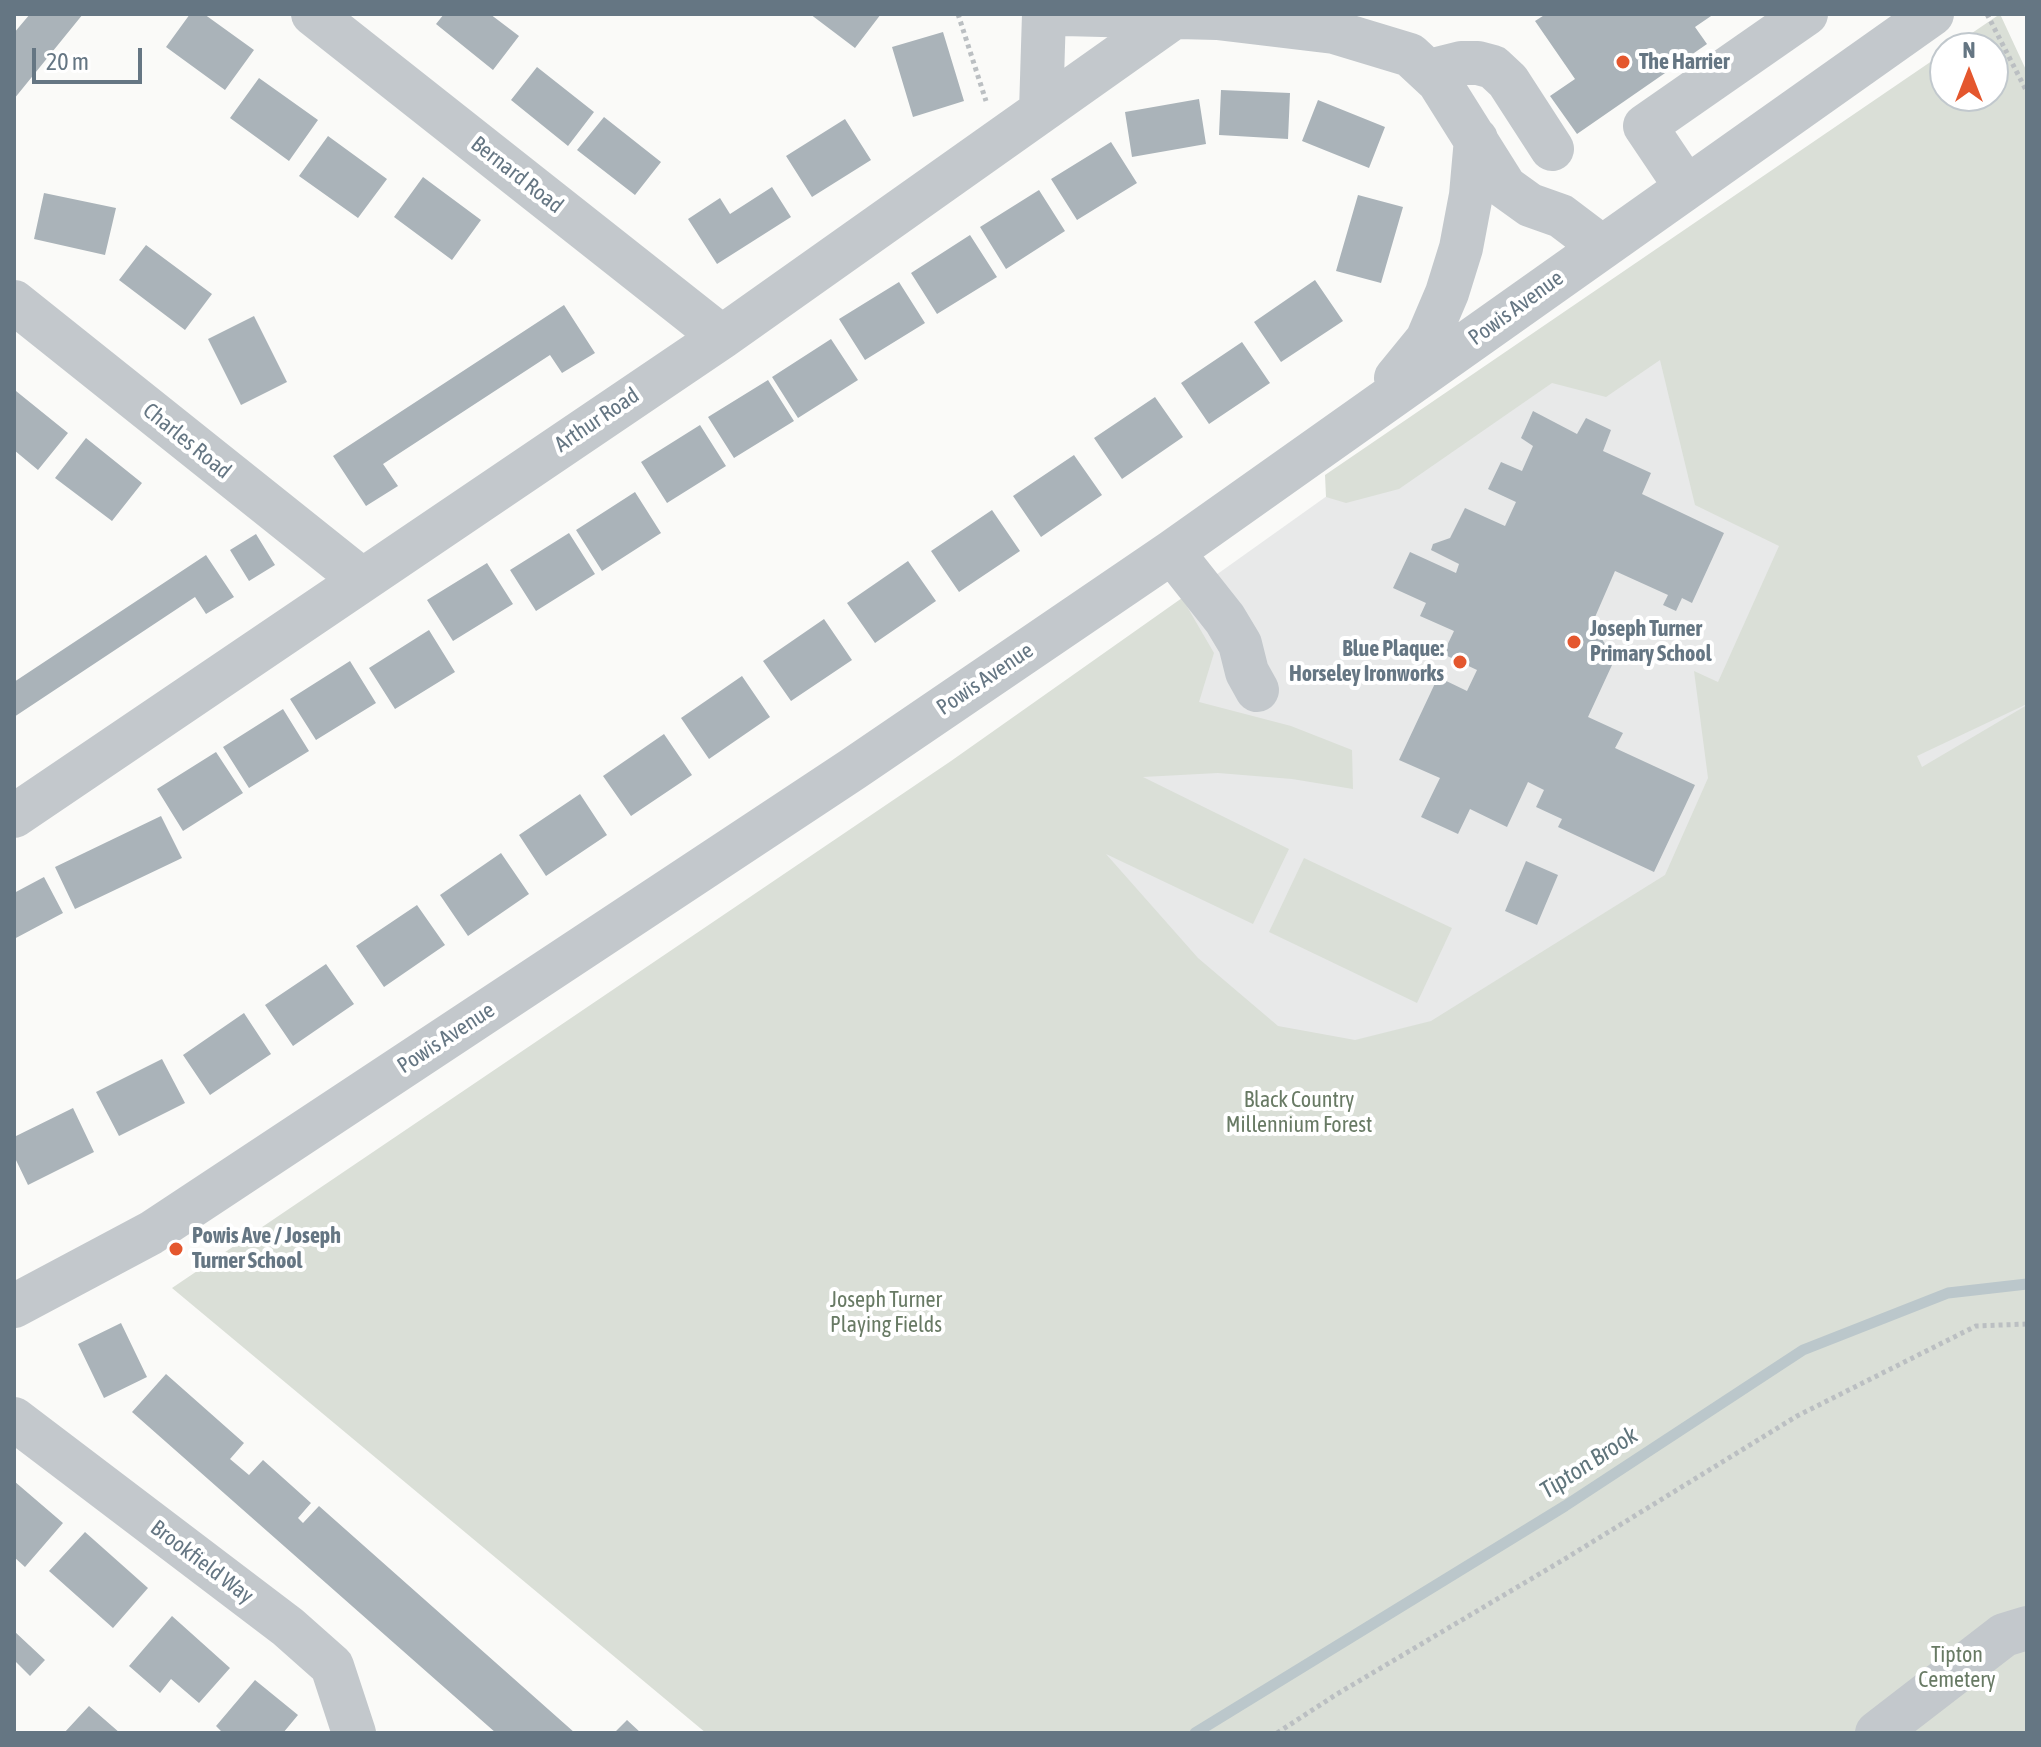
<!DOCTYPE html>
<style>
body{margin:0}
#map{position:relative;width:2041px;height:1747px;overflow:hidden;background:#fafaf8;font-family:"Asap Condensed",sans-serif}
canvas{display:block}
.frame{position:absolute;inset:0;border:16px solid #657683;pointer-events:none}
.north{position:absolute;left:1929px;top:32px;width:80px;height:80px;box-sizing:border-box;background:#fff;border:2px solid #c1c8cd;border-radius:50%;rotate:0deg;font-size:22px;font-weight:700;line-height:32px;text-align:center;color:#657683}
.north::after{content:'';display:block;margin:auto;width:28px;height:36px;background:#e4572e;clip-path:polygon(50% 0,100% 100%,50% 72%,0 100%)}
.scale{position:absolute;left:32px;top:48px;width:110px;height:36px;box-sizing:border-box;border:4px solid #657683;border-top:0;padding-left:10px;font-size:24px;line-height:28px;white-space:nowrap;color:#657683;-webkit-text-stroke:6px #fff;paint-order:stroke}
</style>
<div id="map">
<canvas width="2041" height="1747"></canvas>
<div class="frame"></div>
<div class="north">N</div>
<div class="scale">20 m</div>
</div>
<script>
const ctx = document.querySelector('canvas').getContext('2d');
ctx.lineJoin = 'round';
function fill(path, color) {
  ctx.fillStyle = color;
  ctx.fill(path, 'evenodd');
}
function poly(rows) {
  const path = new Path2D();
  for (const r of rows) {
    path.moveTo(r[0], r[1]);
    for (let i = 2; i < r.length; i += 2) path.lineTo(r[i], r[i + 1]);
  }
  return path;
}
function stroke(path, color, width, dash) {
  ctx.strokeStyle = color;
  ctx.lineWidth = width;
  ctx.lineCap = dash ? 'butt' : 'round';
  ctx.setLineDash(dash || []);
  ctx.stroke(path);
}
function write(font, color, halo, rows, align = 'center') {
  ctx.font = font + ' "Asap Condensed",sans-serif';
  ctx.lineWidth = 8;
  ctx.setLineDash([]);
  ctx.textBaseline = 'middle';
  ctx.strokeStyle = halo;
  ctx.fillStyle = color;
  for (const [text, x, y, turn = 0] of rows) {
    ctx.save();
    ctx.translate(x, y);
    ctx.rotate((+turn || 0) * Math.PI / 180);
    ctx.textAlign = isNaN(turn) ? turn : align;
    if (halo) ctx.strokeText(text, 0, 0);
    ctx.fillText(text, 0, 0);
    ctx.restore();
  }
}
const built = poly([
 [1945,96,1993,96,2027,146,2027,744,1286,1148,997,731,1442,414]
]);
const green = poly([
 [2000,14,2027,72,2027,704,1917,756,1922,767,2027,705,2027,1733,706,1733,172,1288,951,761,1182,598,1214,653,1199,702,1291,726,1352,750,1353,789,1292,779,1218,773,1143,777,1289,849,1253,924,1106,854,1198,958,1278,1026,1355,1040,1431,1021,1665,875,1708,778,1694,671,1718,682,1779,546,1695,505,1660,360,1606,397,1552,383,1399,489,1346,503,1326,497,1325,475,1945,52,1945,96,1993,96,1993,48,1950,48],
 [1304,858,1452,928,1417,1003,1269,932]
]);
const stream = poly([
 [1195,1733,1565,1506,1803,1350,1948,1293,2027,1284]
]);
const building = poly([
 [30,14,83,14,14,99,14,33],
 [190,14,204,14,254,50,225,90,166,47],
 [444,14,490,14,519,36,493,70,436,24],
 [810,14,881,14,855,48],
 [1546,14,1714,14,1695,27,1707,44,1577,134,1550,96,1575,79,1535,21],
 [943,32,964,101,913,117,892,47],
 [537,67,594,112,568,146,511,100],
 [259,78,318,120,289,161,230,118],
 [1221,90,1290,93,1288,139,1219,135],
 [1199,99,1206,144,1132,157,1125,112],
 [1318,100,1385,127,1369,168,1302,141],
 [604,117,661,162,635,195,577,150],
 [845,119,871,160,812,197,786,156],
 [328,136,387,179,358,218,299,176],
 [1111,142,1137,183,1077,220,1051,179],
 [423,177,481,220,452,260,394,217],
 [772,187,791,217,717,264,688,219,720,198,730,214],
 [1039,190,1065,231,1006,269,980,227],
 [44,193,116,208,105,255,34,239],
 [1358,195,1403,207,1381,283,1336,271],
 [970,235,997,277,937,314,911,273],
 [146,245,212,294,185,330,119,280],
 [1315,280,1343,321,1281,362,1254,322],
 [899,282,925,323,865,360,839,319],
 [564,305,595,353,562,373,550,355,383,464,398,486,366,506,333,456],
 [254,316,287,382,241,405,208,339],
 [831,339,858,380,798,418,772,377],
 [1242,342,1270,383,1209,424,1181,383],
 [768,380,794,421,734,458,708,417],
 [16,391,68,433,38,470,14,450,14,393],
 [1155,397,1183,437,1122,479,1094,438],
 [1533,411,1577,434,1586,418,1611,430,1603,451,1651,473,1642,494,1724,533,1692,603,1682,598,1676,611,1663,605,1668,595,1615,571,1592,624,1607,647,1612,665,1588,717,1623,733,1615,748,1695,785,1654,872,1558,827,1562,819,1536,807,1544,790,1528,782,1507,827,1470,809,1458,834,1421,817,1440,778,1399,760,1438,677,1467,691,1477,670,1443,654,1454,631,1420,616,1426,603,1393,588,1410,552,1456,573,1459,564,1431,550,1433,544,1450,538,1465,508,1505,526,1516,502,1488,489,1501,462,1522,471,1533,446,1521,438],
 [700,425,726,466,667,503,641,462],
 [86,438,142,483,112,521,55,478],
 [1074,455,1102,495,1041,537,1013,496],
 [635,492,661,533,602,571,576,530],
 [992,510,1020,551,959,592,931,551],
 [569,533,595,574,536,611,510,570],
 [256,534,275,565,249,581,230,550],
 [206,555,234,597,206,614,195,597,14,717,14,682],
 [908,561,936,601,875,643,847,603],
 [487,563,513,604,453,641,427,600],
 [824,619,852,660,791,701,763,661],
 [429,630,455,672,395,709,369,668],
 [350,661,376,703,316,740,290,699],
 [742,676,770,717,709,759,681,718],
 [283,709,309,751,249,788,223,747],
 [664,734,692,775,631,816,603,776],
 [216,752,243,793,183,831,157,789],
 [580,794,607,835,546,876,519,835],
 [161,816,182,858,75,909,55,867],
 [501,853,529,894,468,936,440,895],
 [1526,861,1558,875,1537,925,1505,911],
 [44,877,63,913,14,939,14,893],
 [417,905,445,945,384,987,356,946],
 [326,964,354,1004,293,1046,265,1005],
 [244,1013,271,1054,210,1095,183,1055],
 [162,1059,185,1103,119,1136,96,1092],
 [73,1108,94,1152,28,1185,14,1156,14,1137],
 [121,1323,147,1377,104,1398,78,1344],
 [166,1374,244,1443,230,1459,249,1475,263,1460,311,1503,298,1518,303,1523,319,1506,575,1733,496,1733,132,1412],
 [14,1481,63,1523,25,1567,14,1557],
 [85,1532,148,1588,113,1628,49,1571],
 [172,1616,230,1668,199,1703,171,1679,160,1693,129,1666],
 [14,1631,45,1660,30,1676,14,1660],
 [255,1680,298,1715,283,1733,223,1733,216,1726],
 [89,1706,120,1733,64,1733],
 [627,1720,641,1733,614,1733]
]);
const path = poly([
 [958,14,986,101],
 [1987,14,2027,92],
 [1277,1733,1337,1694,1563,1560,1797,1416,1976,1326,2027,1324]
]);
const minor = poly([
 [313,14,722,337],
 [1064,14,1217,18,1334,32,1410,55,1439,82,1505,187,1530,205,1561,216,1602,247],
 [1429,71,1461,63,1478,63,1493,67,1508,81,1552,149],
 [1041,111,1044,14],
 [1686,187,1645,126,1806,14],
 [14,302,361,579],
 [1396,378,1427,340,1447,293,1461,248,1471,195,1476,139],
 [1172,552,1225,619,1240,644,1247,672,1257,690],
 [14,816,722,337,1174,17],
 [14,1306,151,1233,853,769,1172,552,1932,14],
 [14,1419,288,1627,332,1666,354,1733],
 [1877,1733,2004,1635,2027,1628]
]);
const markers = [
 [1623,62,8,"#e4572e"],
 [1574,642,8,"#e4572e"],
 [1460,662,8,"#e4572e"],
 [176,1249,8,"#e4572e"]
];
const poiNames = [
 ["The Harrier",1639,62],
 ["Joseph Turner",1590,629],
 ["Primary School",1590,654],
 ["Blue Plaque:",1444,649,"right"],
 ["Horseley Ironworks",1444,674,"right"],
 ["Powis Ave / Joseph",192,1236],
 ["Turner School",192,1261]
];
const streetNames = [
 ["Bernard Road",517,175,38],
 ["Powis Avenue",1516,308,-36],
 ["Arthur Road",597,420,-34],
 ["Charles Road",187,441,39],
 ["Powis Avenue",985,679,-34],
 ["Powis Avenue",446,1038,-33],
 ["Brookfield Way",202,1562,37]
];
const parkNames = [
 ["Black Country",1299,1100],
 ["Millennium Forest",1299,1125],
 ["Joseph Turner",886,1300],
 ["Playing Fields",886,1325],
 ["Tipton",1957,1655],
 ["Cemetery",1957,1680]
];
const waterNames = [
 ["Tipton Brook",1589,1463,-33]
];
fill(built, '#e8e9e9');
fill(green, '#dadfd7');
stroke(stream, '#bbc7cb', 11);
fill(building, '#aab3b9');
stroke(path, '#bbbfc2', 5, [4, 4]);
stroke(minor, '#c3c8cc', 44);
for (const [x, y, r, color] of markers) {
  const dot = new Path2D();
  dot.arc(x, y, r, 0, 2 * Math.PI);
  ctx.fillStyle = color;
  ctx.fill(dot);
  stroke(dot, '#fff', 3);
}
write('bold 22px', '#657683', '#fff', poiNames, 'left');
write('22px', '#657683', '#fff', streetNames);
write('22px', '#687a64', '#fff', parkNames);
write('italic 24px', '#60757c', '#fff', waterNames);
</script>
